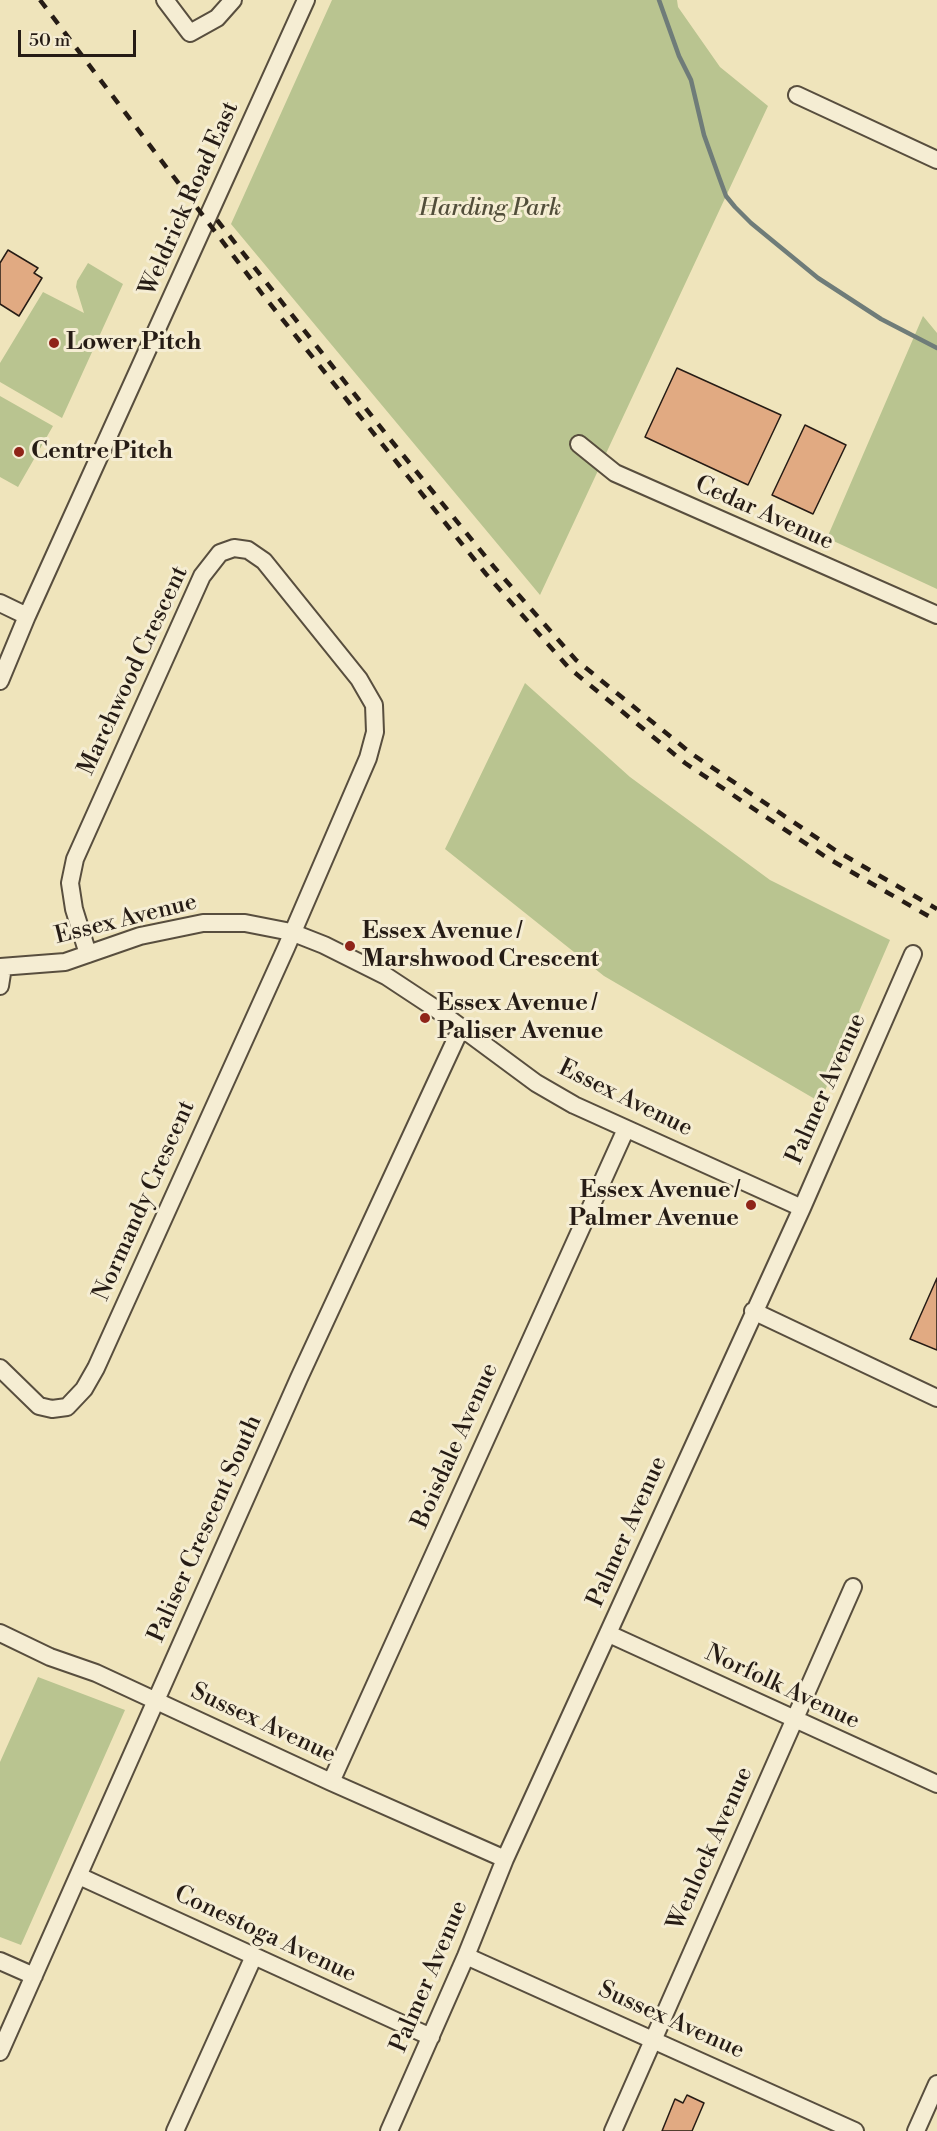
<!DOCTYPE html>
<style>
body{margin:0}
#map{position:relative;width:937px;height:2131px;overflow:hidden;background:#efe4bb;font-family:"Libre Bodoni",serif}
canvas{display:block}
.scale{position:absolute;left:18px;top:30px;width:118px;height:27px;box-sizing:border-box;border:3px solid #261c15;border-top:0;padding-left:8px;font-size:18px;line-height:21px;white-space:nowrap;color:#261c15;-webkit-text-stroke:4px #f5edd3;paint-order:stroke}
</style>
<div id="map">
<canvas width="937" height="2131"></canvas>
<div class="scale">50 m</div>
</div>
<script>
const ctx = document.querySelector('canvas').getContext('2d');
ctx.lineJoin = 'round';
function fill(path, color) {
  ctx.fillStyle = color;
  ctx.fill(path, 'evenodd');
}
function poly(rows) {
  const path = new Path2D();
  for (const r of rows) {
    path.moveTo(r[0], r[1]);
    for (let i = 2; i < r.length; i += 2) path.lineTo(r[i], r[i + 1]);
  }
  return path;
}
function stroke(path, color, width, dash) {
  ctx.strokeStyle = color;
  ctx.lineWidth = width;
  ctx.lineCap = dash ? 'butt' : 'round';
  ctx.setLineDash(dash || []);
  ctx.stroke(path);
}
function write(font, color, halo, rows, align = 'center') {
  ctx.font = font + ' "Libre Bodoni",serif';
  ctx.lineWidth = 6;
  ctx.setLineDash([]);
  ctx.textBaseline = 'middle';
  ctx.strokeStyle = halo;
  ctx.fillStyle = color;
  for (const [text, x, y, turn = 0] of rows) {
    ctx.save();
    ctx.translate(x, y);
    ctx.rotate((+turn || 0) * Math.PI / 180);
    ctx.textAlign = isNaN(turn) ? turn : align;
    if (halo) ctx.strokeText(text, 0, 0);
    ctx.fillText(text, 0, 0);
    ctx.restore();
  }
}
const green = poly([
 [332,0,677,0,678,7,720,67,768,106,540,595,231,224],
 [88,263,123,284,62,418,0,382,0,363,43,292,84,313,76,287,77,281],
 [923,316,937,333,937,589,827,538],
 [0,396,53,426,18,487,0,477],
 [525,683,630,777,770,880,890,940,820,1102,604,976,445,849],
 [38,1677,125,1710,21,1945,0,1937,0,1762]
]);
const stream = poly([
 [659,0,679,56,691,80,704,135,719,177,726,196,735,207,751,223,818,278,881,319,937,348]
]);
const building = poly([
 [8,250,38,268,34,273,42,278,19,316,0,304,0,263,8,250],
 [677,368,781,415,748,485,645,437,677,368],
 [805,425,846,445,813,514,772,495,805,425],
 [937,1278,937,1350,910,1339,937,1278],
 [687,2095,704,2103,692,2131,662,2131,675,2099,683,2103,687,2095]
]);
const minor = poly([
 [165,0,190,33,217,18,233,0],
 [797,95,937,160],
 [579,444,615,473,937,615],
 [0,603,27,616],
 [0,681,27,616,306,0],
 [0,967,65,962,140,936,203,923,245,923,291,932,324,945,386,976,436,1009,536,1083,574,1105,802,1208],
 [0,986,3,967],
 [753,1311,937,1398],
 [0,1368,39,1406,52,1409,67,1407,84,1389,96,1368,286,948,368,758,375,732,374,705,359,679,264,561,248,550,234,548,220,553,202,576,75,859,70,883,74,909,88,954],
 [0,1633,50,1657,96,1673,331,1782,505,1859],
 [609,1634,937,1784],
 [331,1782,626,1129],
 [79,1876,431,2037],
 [466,1956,855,2131],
 [0,1961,34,1976],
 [0,2052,299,1378,461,1028],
 [175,2131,254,1956],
 [389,2131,466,1956,505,1859,802,1208,913,954],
 [613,2131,853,1587],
 [916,2131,937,2084]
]);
const rail = poly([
 [40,0,263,295,486,574,569,668,685,763,829,859,937,921],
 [217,220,390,439,494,567,576,660,692,754,835,850,937,909]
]);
const markers = [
 [54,343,6,"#8f2418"],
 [19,452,6,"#8f2418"],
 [350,946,6,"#8f2418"],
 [425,1018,6,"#8f2418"],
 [751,1205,6,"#8f2418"]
];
const streetNames = [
 ["Weldrick Road East",190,199,-66],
 ["Cedar Avenue",764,514,24],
 ["Marchwood Crescent",134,671,-65],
 ["Essex Avenue",126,920,-14],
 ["Palmer Avenue",827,1089,-66],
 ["Essex Avenue",625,1099,26],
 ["Normandy Crescent",145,1201,-66],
 ["Boisdale Avenue",456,1446,-66],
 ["Paliser Crescent South",206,1529,-66],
 ["Palmer Avenue",628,1532,-66],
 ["Norfolk Avenue",782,1688,25],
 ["Sussex Avenue",263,1724,25],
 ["Wenlock Avenue",711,1849,-66],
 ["Conestoga Avenue",265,1935,25],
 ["Palmer Avenue",430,1977,-67],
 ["Sussex Avenue",671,2021,24]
];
const parkNames = [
 ["Harding Park",490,209]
];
const poiNames = [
 ["Lower Pitch",66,343],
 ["Centre Pitch",31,452],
 ["Essex Avenue /",362,932],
 ["Marshwood Crescent",362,960],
 ["Essex Avenue /",437,1004],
 ["Paliser Avenue",437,1032],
 ["Essex Avenue /",739,1191,"right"],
 ["Palmer Avenue",739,1219,"right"]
];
fill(green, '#b9c490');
stroke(stream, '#6f7c79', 4.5);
fill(building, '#e1aa82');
stroke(building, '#261c15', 1.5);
stroke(minor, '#584e3e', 20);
stroke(minor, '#f5edd3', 16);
stroke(rail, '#261c15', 4.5, [10, 10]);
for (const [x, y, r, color] of markers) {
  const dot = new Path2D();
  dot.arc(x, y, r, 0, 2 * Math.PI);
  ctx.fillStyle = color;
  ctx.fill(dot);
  stroke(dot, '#f5edd3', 2);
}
write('24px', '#261c15', '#f5edd3', streetNames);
write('italic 24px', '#524e3a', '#f5edd3', parkNames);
write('bold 24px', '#261c15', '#f5edd3', poiNames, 'left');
</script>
